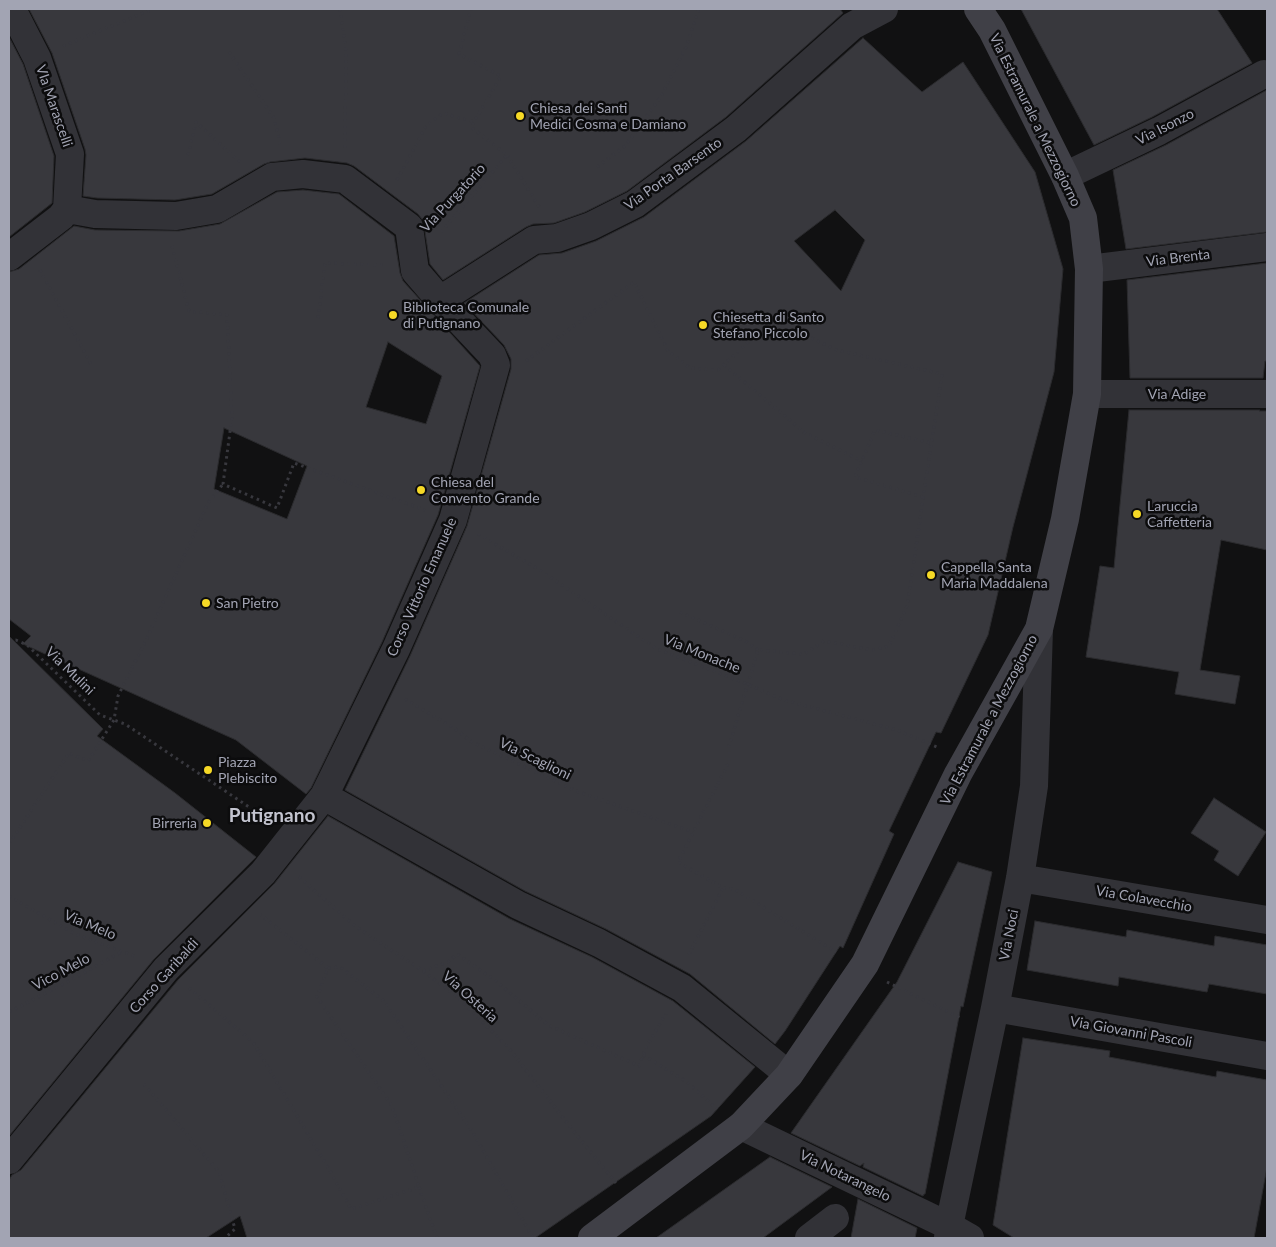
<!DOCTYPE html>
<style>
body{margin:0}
#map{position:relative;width:1276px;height:1247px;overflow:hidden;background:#111112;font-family:Lato,sans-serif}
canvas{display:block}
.frame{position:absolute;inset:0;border:10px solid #a2a4b3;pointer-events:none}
</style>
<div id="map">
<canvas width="1276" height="1247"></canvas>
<div class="frame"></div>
</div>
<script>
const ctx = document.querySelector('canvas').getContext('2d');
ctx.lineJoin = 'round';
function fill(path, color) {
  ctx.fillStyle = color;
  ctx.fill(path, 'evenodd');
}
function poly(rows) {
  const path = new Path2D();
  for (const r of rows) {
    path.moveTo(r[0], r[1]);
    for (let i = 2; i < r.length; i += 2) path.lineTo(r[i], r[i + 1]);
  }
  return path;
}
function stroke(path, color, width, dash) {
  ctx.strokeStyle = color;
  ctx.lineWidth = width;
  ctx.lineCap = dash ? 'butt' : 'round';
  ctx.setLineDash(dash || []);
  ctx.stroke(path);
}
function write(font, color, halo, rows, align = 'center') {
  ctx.font = font + ' Lato,sans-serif';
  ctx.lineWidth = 5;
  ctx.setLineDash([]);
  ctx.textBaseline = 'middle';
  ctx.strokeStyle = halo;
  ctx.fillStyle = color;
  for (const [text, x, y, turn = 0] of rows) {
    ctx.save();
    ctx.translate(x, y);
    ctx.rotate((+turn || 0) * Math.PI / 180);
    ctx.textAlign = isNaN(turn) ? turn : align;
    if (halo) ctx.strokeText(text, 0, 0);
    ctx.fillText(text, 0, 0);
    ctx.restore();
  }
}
const building = poly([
 [29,9,840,9,843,13,726,117,627,191,585,212,554,223,533,224,526,227,443,280,430,264,424,225,422,219,418,214,354,166,347,163,305,158,270,162,264,164,212,194,175,200,97,198,83,196,86,155,85,149,52,53,29,9],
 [1021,9,1217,9,1252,63,1152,117,1094,145,1021,9],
 [9,37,23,64,54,156,52,203,9,237,9,37],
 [863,38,922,92,963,62,1035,172,1063,269,1054,372,1013,527,988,635,941,733,936,732,889,831,894,834,843,948,840,946,785,1031,775,1044,690,974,606,929,525,891,345,790,410,656,467,526,511,369,511,359,504,345,464,303,539,255,562,253,596,241,644,217,746,141,863,38],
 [835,210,865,240,841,291,794,241,835,210],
 [1267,90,1267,232,1126,249,1113,170,1166,145,1267,90],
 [303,190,339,194,394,236,400,273,403,281,480,366,438,515,382,642,311,788,306,794,236,740,23,644,31,636,9,619,9,272,19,269,74,226,95,230,179,231,220,224,277,192,303,190],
 [388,342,442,376,426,424,366,407,388,342],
 [224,428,307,466,287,519,214,489,224,428],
 [1267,263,1267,361,1265,361,1263,378,1130,378,1127,280,1267,263],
 [1129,410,1260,410,1259,411,1267,411,1267,550,1221,540,1200,670,1240,676,1235,704,1175,694,1179,672,1086,657,1100,566,1114,568,1129,410],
 [9,636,103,729,97,736,175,793,256,857,154,959,9,1136,9,636],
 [1214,798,1266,832,1238,876,1214,860,1219,851,1191,833,1214,798],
 [328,816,510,919,592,957,673,1001,755,1067,711,1116,535,1238,247,1238,240,1216,206,1238,9,1238,9,1180,12,1175,21,1170,178,980,274,884,328,816],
 [958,862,992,872,963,1007,961,1006,925,1194,924,1194,923,1196,863,1167,864,1163,860,1166,791,1133,897,982,958,862],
 [1035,921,1126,937,1127,930,1214,946,1215,936,1267,945,1267,994,1209,984,1207,992,1119,977,1118,986,1027,970,1035,921],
 [1023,1038,1110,1051,1109,1057,1216,1077,1217,1071,1267,1080,1267,1167,1254,1238,1014,1238,993,1225,1023,1038],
 [770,1157,832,1187,763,1238,656,1238,770,1157],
 [858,1199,917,1228,915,1238,851,1238,858,1199]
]);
const path = poly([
 [340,9,346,52,345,150],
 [63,46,153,9],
 [229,52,274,118,281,147],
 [188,155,196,122,240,162],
 [507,155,541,210],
 [597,167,625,146,660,98,686,47,699,9],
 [397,180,426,126,443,113,474,122],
 [441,232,507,155,471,127,501,76,459,54,471,9],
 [172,246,189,311,227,315,232,417,223,484,277,508,294,463,425,510],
 [40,270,92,366],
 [318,318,325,263,383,265],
 [526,361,634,282,668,351,690,368,718,370,772,320,837,350,942,374,907,606,889,646,872,650,824,641,804,654,758,650,729,746,729,762,678,862,723,888,687,958],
 [724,365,805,433,862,461],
 [923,497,855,477,875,430,931,443],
 [478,534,538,569,657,649,742,682,784,700,897,730,937,747],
 [680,612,747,642,758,650],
 [9,640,16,640,27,645,100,715,125,724,267,819],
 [405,699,454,728,472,742,576,791,693,832],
 [9,844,69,753,88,761,114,720,118,696,147,638,208,503,223,484],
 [299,877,355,926,423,971,455,995,508,1047,575,1133,616,1183],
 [723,888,734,889,836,952],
 [9,896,75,934,137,957],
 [328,968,340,967,384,1001,472,1131,533,1238],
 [423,971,448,962,457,954,496,981,548,1025,639,1066,646,1047,666,1014],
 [887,982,963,1019],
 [189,988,253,1042,330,1171,351,1209,419,1187,392,1106,317,997,328,968,261,915],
 [9,1010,11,1011,71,980,123,951],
 [643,1055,687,1082,717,1109],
 [144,1084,219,1172,235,1229,225,1238],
 [419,1187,437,1238]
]);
const street = poly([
 [12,9,37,58,70,154,67,209],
 [1065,176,1159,131,1264,74],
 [9,257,61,217,67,209],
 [1089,269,1267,247],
 [440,300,534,240,557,238,591,226,635,204,736,129,852,26,884,9],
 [1087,394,1267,394],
 [324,796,518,905,599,943,682,988,789,1075],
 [1020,878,1267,920],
 [995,1008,1267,1056],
 [741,1126,949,1226,970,1238],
 [9,1160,166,969,263,873,324,796,396,649,453,520,496,365,492,355,440,300,415,271,409,227,345,179,303,174,272,177,217,209,176,216,95,214,67,209],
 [809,1238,835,1218],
 [948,1238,949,1226,995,1008,1020,878,1034,786,1039,629]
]);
const secondary = poly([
 [592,1238,741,1126,789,1075,865,964,958,774,1039,629,1065,519,1087,394,1089,269,1083,218,1065,176,992,30,978,9]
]);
const markers = [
 [520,116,5,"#f6d926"],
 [393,315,5,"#f6d926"],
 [703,325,5,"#f6d926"],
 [421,490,5,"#f6d926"],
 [1137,514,5,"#f6d926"],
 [931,575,5,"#f6d926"],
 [206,603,5,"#f6d926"],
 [208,770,5,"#f6d926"],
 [207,823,5,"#f6d926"]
];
const streetNames = [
 ["VIa Marascelli",54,106,71],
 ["Via Estramurale a Mezzogiorno",1035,120,64],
 ["Via Isonzo",1165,127,-27],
 ["Via Porta Barsento",673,174,-35],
 ["Via Purgatorio",453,198,-47],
 ["Via Brenta",1178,258,-7],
 ["Via Adige",1177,394],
 ["Corso Vittorio Emanuele",422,587,-66],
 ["Via Monache",702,654,22],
 ["Via Mulini",70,671,44],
 ["Via Estramurale a Mezzogiorno",989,720,-62],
 ["Via Scaglioni",535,759,26],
 ["Via Colavecchio",1144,899,10],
 ["Via Melo",90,925,23],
 ["Via Noci",1009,935,-79],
 ["Vico Melo",61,972,-28],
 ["Corso Garibaldi",164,976,-48],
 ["Via Osteria",470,997,42],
 ["Via Giovanni Pascoli",1131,1032,10],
 ["Via Notarangelo",845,1176,26]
];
const poiNames = [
 ["Chiesa dei Santi",530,108],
 ["Medici Cosma e Damiano",530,124],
 ["Biblioteca Comunale",403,307],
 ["di Putignano",403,323],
 ["Chiesetta di Santo",713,317],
 ["Stefano Piccolo",713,333],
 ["Chiesa del",431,482],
 ["Convento Grande",431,498],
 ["Laruccia",1147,506],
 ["Caffetteria",1147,522],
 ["Cappella Santa",941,567],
 ["Maria Maddalena",941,583],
 ["San Pietro",216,603],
 ["Piazza",218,762],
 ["Plebiscito",218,778],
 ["Birreria",197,823,"right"]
];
const districtNames = [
 ["Putignano",272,816]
];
fill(building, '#38383d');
stroke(building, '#2b2b2e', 1);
stroke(path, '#38383e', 3, [2.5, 4]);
stroke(street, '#323237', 28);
stroke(secondary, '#404047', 28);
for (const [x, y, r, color] of markers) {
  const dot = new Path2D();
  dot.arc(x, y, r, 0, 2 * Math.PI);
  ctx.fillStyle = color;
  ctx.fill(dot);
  stroke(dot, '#0c0c0d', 2);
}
write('14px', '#a2a4b3', '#0c0c0d', streetNames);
write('14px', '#a2a4b3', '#0c0c0d', poiNames, 'left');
write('bold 19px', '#c3c4cf', '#0c0c0d', districtNames);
</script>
